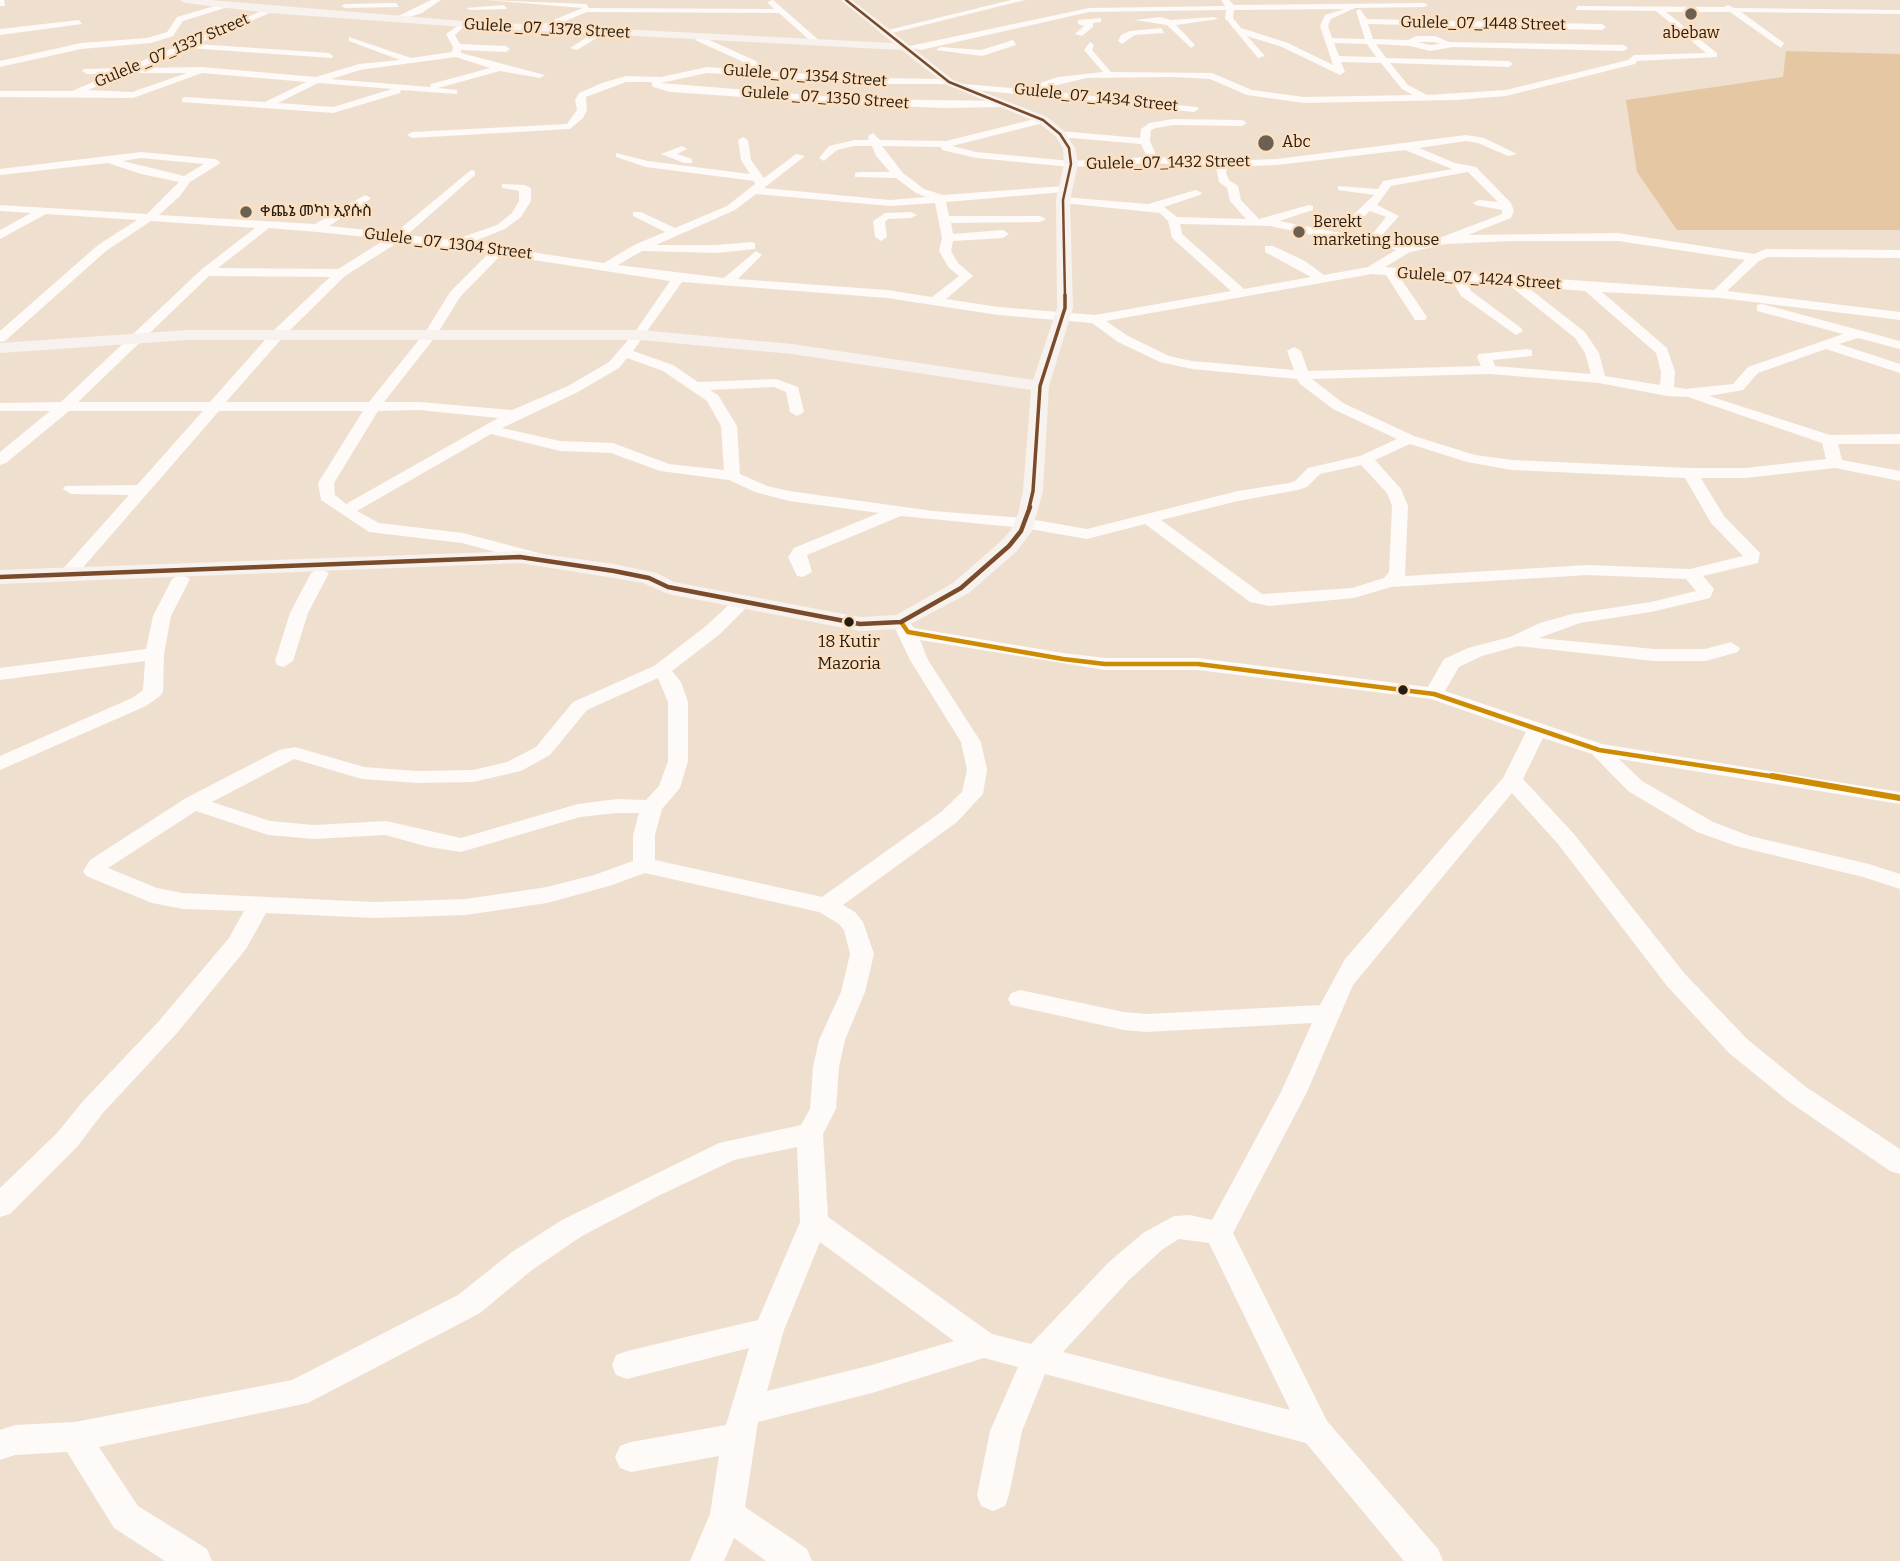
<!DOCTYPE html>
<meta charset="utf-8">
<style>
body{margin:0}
canvas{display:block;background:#efdfce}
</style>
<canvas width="1900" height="1561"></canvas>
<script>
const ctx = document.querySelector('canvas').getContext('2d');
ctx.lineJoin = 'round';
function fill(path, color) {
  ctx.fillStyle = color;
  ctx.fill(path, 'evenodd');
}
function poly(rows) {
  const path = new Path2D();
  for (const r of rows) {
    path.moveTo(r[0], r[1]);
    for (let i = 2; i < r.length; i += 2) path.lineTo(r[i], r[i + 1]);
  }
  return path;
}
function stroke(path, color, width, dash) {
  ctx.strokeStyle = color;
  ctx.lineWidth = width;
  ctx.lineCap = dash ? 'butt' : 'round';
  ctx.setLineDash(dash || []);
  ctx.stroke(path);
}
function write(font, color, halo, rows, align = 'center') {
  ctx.font = font + ' Bitter,"Noto Sans Ethiopic",serif';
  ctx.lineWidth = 5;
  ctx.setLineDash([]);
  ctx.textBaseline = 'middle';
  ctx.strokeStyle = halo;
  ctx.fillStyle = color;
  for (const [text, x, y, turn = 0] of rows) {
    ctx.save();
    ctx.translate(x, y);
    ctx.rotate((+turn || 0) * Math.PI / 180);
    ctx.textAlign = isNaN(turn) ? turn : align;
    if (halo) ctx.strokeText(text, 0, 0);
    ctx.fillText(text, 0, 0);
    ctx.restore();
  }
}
const green = poly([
 [1786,51,1900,54,1900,230,1677,230,1637,172,1626,100,1783,77]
]);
const minor = poly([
 [0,0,4,0,5,6,0,6,0,0],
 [431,0,441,0,422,13,394,22,390,20,431,0],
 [486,0,586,4,589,8,774,9,767,2,773,0,822,43,815,45,779,13,587,12,539,32,536,27,583,8,486,0],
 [1011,0,1025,0,884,35,880,32,1011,0],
 [1221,0,1229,0,1234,5,1424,3,1428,5,1424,7,1355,8,1331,19,1328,26,1332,38,1365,39,1356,11,1360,9,1367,19,1602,24,1606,27,1602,30,1368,24,1373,39,1408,40,1416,36,1435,36,1449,42,1624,45,1628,48,1624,51,1453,47,1430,51,1410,46,1376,44,1386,58,1509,61,1513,64,1509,67,1390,63,1408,85,1427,95,1506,90,1628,60,1634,55,1706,53,1656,11,1575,10,1578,6,1724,7,1728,5,1734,8,1900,10,1900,14,1741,12,1784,43,1781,48,1730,12,1666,12,1717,53,1717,57,1637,61,1635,64,1506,96,1456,100,1304,103,1247,95,1210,79,1175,77,1087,78,1036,90,1197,107,1199,109,1194,112,956,88,952,84,876,84,707,73,661,83,859,99,1003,101,1008,104,1003,107,945,108,859,105,670,92,653,87,651,82,626,82,586,97,587,110,583,118,570,129,412,138,407,135,412,132,567,124,577,110,575,100,579,93,602,83,626,76,661,77,707,67,753,70,750,65,695,40,698,35,756,61,763,71,876,78,949,79,953,83,1023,89,1058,77,1103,72,1084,50,1090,42,1094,45,1092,50,1111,72,1212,73,1252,90,1304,97,1413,95,1402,89,1381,63,1341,62,1345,72,1340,75,1282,47,1247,36,1265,56,1258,58,1225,18,1226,10,1089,12,921,50,905,47,1089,8,1225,6,1221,0],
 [1344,9,1325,15,1320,26,1333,65,1288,43,1241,28,1233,18,1234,10,1344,9],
 [1417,42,1434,42,1440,44,1430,45,1417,42],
 [1334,43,1367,44,1376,57,1339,56,1334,43],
 [225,3,228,7,183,21,173,36,151,43,81,49,0,67,0,61,81,43,147,38,167,32,177,17,225,3],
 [396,3,399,7,345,8,341,6,345,4,396,3],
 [504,5,507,9,470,10,466,8,504,5],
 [269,8,272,12,197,44,329,53,333,56,332,58,188,48,141,68,202,67,316,77,359,64,400,60,349,41,349,37,411,58,452,52,453,47,446,34,463,22,467,24,455,35,460,44,506,46,510,49,506,52,461,50,461,53,545,75,540,78,500,71,438,88,457,90,457,94,401,90,400,93,333,113,182,102,182,98,185,97,265,102,306,82,202,73,133,98,0,97,0,91,72,91,112,74,87,74,82,71,84,69,125,68,269,8],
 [456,57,490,68,431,84,430,87,331,79,360,70,456,57],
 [128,73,187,73,132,92,88,90,128,73],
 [318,83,392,89,333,107,278,103,318,83],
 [1160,17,1171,20,1214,17,1218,19,1176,25,1195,45,1191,48,1167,25,1135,20,1160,17],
 [1101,18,1101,22,1093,23,1093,27,1082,36,1075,34,1084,26,1078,24,1078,20,1101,18],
 [79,20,82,24,0,35,0,29,79,20],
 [1161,28,1164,33,1135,35,1122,44,1118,41,1121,35,1130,31,1161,28],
 [600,29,603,34,577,50,570,48,600,29],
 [1013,40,1016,45,982,56,936,50,940,47,981,50,1013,40],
 [1043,117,1048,120,1047,122,952,146,976,152,1071,161,1147,157,1141,144,1060,137,1055,134,1060,131,1140,138,1141,129,1149,123,1173,119,1242,120,1247,123,1242,126,1173,125,1156,128,1151,130,1150,141,1157,157,1222,161,1277,159,1466,135,1484,138,1517,154,1508,156,1478,143,1466,141,1419,148,1455,163,1476,167,1511,203,1514,211,1511,218,1468,235,1618,233,1754,254,1766,249,1900,250,1900,258,1768,257,1759,261,1727,291,1900,312,1900,320,1720,298,1602,292,1667,348,1675,372,1674,387,1686,389,1733,384,1748,367,1843,334,1757,311,1757,305,1762,304,1900,341,1900,349,1858,338,1839,344,1900,364,1900,373,1826,349,1758,373,1743,390,1709,396,1830,435,1900,434,1900,444,1838,444,1842,460,1900,471,1900,481,1835,468,1745,478,1701,478,1724,516,1760,553,1758,563,1703,576,1714,589,1710,598,1651,612,1580,623,1539,638,1654,649,1705,649,1731,642,1740,648,1738,652,1706,661,1654,661,1518,646,1482,656,1459,667,1445,691,1602,744,1900,792,1900,804,1619,759,1642,781,1713,822,1750,836,1869,864,1900,874,1900,889,1863,877,1736,846,1697,832,1628,791,1592,754,1543,738,1523,779,1574,834,1685,974,1747,1039,1806,1087,1900,1149,1900,1174,1890,1171,1788,1101,1729,1053,1667,986,1558,844,1512,793,1353,985,1307,1092,1233,1233,1327,1421,1438,1549,1443,1561,1404,1561,1306,1443,1045,1374,1022,1431,1009,1495,1005,1506,993,1511,981,1506,977,1495,990,1431,1018,1367,984,1358,872,1393,758,1422,745,1507,807,1549,812,1561,766,1561,734,1538,724,1561,690,1561,710,1514,719,1456,631,1472,620,1468,615,1457,620,1446,631,1442,726,1425,749,1348,627,1379,616,1375,612,1365,616,1355,627,1351,758,1320,800,1222,797,1147,734,1160,660,1195,582,1236,532,1270,480,1313,308,1403,99,1447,138,1506,207,1549,212,1561,165,1561,114,1528,67,1452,15,1455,0,1460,0,1430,15,1425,75,1422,292,1380,458,1295,512,1252,562,1220,719,1143,801,1125,810,1109,813,1067,819,1040,841,992,850,954,844,930,839,924,819,912,645,873,609,886,547,903,466,915,374,918,266,913,246,949,177,1033,102,1114,77,1147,10,1214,0,1217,0,1188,57,1133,84,1100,159,1021,229,938,244,911,183,909,152,903,86,876,83,871,90,860,186,798,279,750,295,747,364,767,417,771,473,770,507,762,536,747,573,702,654,666,706,626,736,598,748,598,751,602,748,606,720,634,672,671,681,682,688,702,688,761,680,788,662,809,655,835,655,860,822,897,941,812,962,792,967,770,961,742,910,660,892,622,895,618,907,618,914,628,1063,653,1105,658,1198,658,1428,687,1444,659,1468,648,1510,637,1540,623,1572,614,1651,602,1696,591,1686,579,1588,575,1391,587,1354,598,1269,606,1250,602,1145,524,1087,539,1024,528,901,516,807,555,812,572,803,577,797,576,788,557,794,548,879,513,789,501,755,492,729,480,660,471,611,453,560,451,491,434,357,511,379,523,463,533,546,555,549,559,546,563,540,564,462,543,369,532,321,500,318,483,363,411,219,411,73,579,67,580,58,575,61,571,129,495,71,494,63,489,65,486,137,485,203,411,69,411,6,463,0,465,0,452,50,411,0,411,0,403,61,402,202,269,255,228,151,221,106,251,5,341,0,342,0,331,98,245,137,220,46,214,0,239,0,230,31,213,0,211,0,205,147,214,179,182,141,174,108,163,0,175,0,169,141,152,215,159,220,162,219,164,190,182,180,196,159,215,315,224,365,195,371,198,369,200,329,226,395,233,471,170,475,171,475,175,407,235,454,240,497,225,512,213,519,201,519,191,502,188,502,184,525,185,531,188,531,201,521,217,505,229,470,243,604,263,634,245,665,232,633,216,633,212,641,212,675,228,727,206,755,184,754,181,646,167,616,157,616,153,648,161,750,174,741,160,738,140,743,137,748,140,751,160,764,178,796,154,805,156,764,188,890,200,926,197,916,193,896,178,855,177,855,173,859,172,890,172,876,156,872,146,854,146,837,150,824,161,819,158,829,146,854,140,869,140,868,136,873,133,880,140,946,141,1043,117],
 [882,146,941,147,942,150,976,158,1071,167,1153,163,1216,167,1219,182,1227,188,1230,201,1246,219,1177,217,1164,207,1200,195,1202,193,1196,190,1148,204,1063,197,1057,200,1063,203,1160,213,1168,221,1172,238,1231,291,1095,315,998,307,946,299,973,276,958,263,951,251,953,241,1003,238,1009,234,1003,230,953,234,951,223,1040,222,1046,219,1040,216,949,216,946,202,1064,192,1070,189,1064,186,943,195,924,189,903,173,882,146],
 [1405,150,1452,169,1383,181,1378,189,1338,186,1338,190,1374,195,1345,223,1355,225,1370,211,1386,217,1371,236,1335,232,1279,221,1313,210,1313,206,1309,205,1259,219,1241,200,1238,186,1229,180,1226,173,1227,167,1277,165,1405,150],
 [141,158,204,164,184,176,123,161,141,158],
 [1468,172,1498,202,1479,200,1473,203,1475,205,1502,210,1502,214,1442,237,1406,245,1382,238,1383,234,1399,216,1377,205,1391,186,1468,172],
 [756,194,890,206,935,203,942,238,939,251,949,268,959,276,932,297,887,290,738,279,762,255,756,251,724,278,618,265,642,251,717,253,755,249,755,243,751,242,717,245,656,245,735,210,756,194],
 [1180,224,1270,226,1335,240,1375,243,1396,250,1368,267,1324,275,1305,261,1273,246,1265,246,1265,252,1311,277,1244,289,1182,234,1180,224],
 [269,228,317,232,386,239,338,269,218,268,269,228],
 [400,241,489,253,450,292,426,331,369,402,226,402,283,337,345,276,400,241],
 [1511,241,1618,241,1745,260,1714,290,1385,267,1410,252,1446,244,1511,241],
 [501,255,670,281,635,332,609,362,568,386,512,410,419,402,384,402,436,336,460,297,501,255],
 [1372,274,1386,275,1415,320,1425,320,1427,317,1399,276,1452,280,1461,296,1516,335,1523,331,1521,328,1471,291,1465,281,1509,285,1575,338,1585,353,1591,374,1495,366,1493,360,1532,356,1532,350,1527,349,1479,354,1477,357,1481,366,1308,371,1301,351,1294,347,1287,351,1294,370,1192,361,1169,356,1128,336,1106,321,1372,274],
 [209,276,330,277,273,331,210,402,78,402,209,276],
 [682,282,887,298,998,315,1092,323,1118,342,1160,362,1192,369,1297,379,1300,384,1333,409,1397,439,1360,456,1308,468,1295,481,1289,483,1238,491,1087,529,1024,518,933,511,789,491,767,486,740,474,737,426,718,395,710,390,774,387,786,392,790,412,797,416,804,412,798,387,776,379,698,382,673,365,633,351,682,282],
 [1526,286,1585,291,1656,353,1661,372,1660,385,1605,376,1599,353,1585,332,1526,286],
 [627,358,663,371,707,401,721,426,724,470,669,464,613,443,560,441,502,428,578,392,619,368,627,358],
 [1490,374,1599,383,1667,396,1688,397,1822,443,1826,459,1745,468,1690,468,1512,460,1475,455,1414,436,1343,403,1312,379,1490,374],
 [419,410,498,418,346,504,335,495,334,483,378,411,419,410],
 [1410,444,1467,462,1512,470,1685,478,1711,523,1743,556,1690,569,1588,565,1405,576,1408,506,1401,489,1375,460,1410,444],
 [1361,465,1387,493,1392,506,1389,572,1384,578,1352,588,1262,594,1161,520,1238,501,1298,490,1307,487,1320,474,1361,465],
 [920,640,1105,670,1198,670,1431,699,1526,732,1503,778,1345,959,1320,1005,1147,1014,1124,1012,1020,990,1011,993,1008,999,1011,1005,1124,1030,1147,1032,1312,1023,1281,1092,1212,1220,1190,1215,1174,1216,1143,1233,1109,1262,1031,1344,992,1334,828,1217,823,1134,836,1109,839,1067,845,1040,865,992,874,954,863,922,855,912,843,905,957,822,983,794,987,770,981,742,928,660,920,640],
 [658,678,668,702,668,761,659,786,646,800,617,799,578,804,461,838,386,821,314,825,270,821,212,802,294,759,362,779,417,783,473,782,521,771,550,755,587,710,658,678],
 [196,811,268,835,314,839,385,835,429,847,461,852,580,817,617,813,639,813,633,835,633,861,594,875,547,887,466,899,374,902,183,893,157,888,108,868,196,811],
 [1179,1239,1209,1243,1290,1410,1063,1352,1129,1280,1163,1249,1179,1239],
 [820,1242,954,1341,872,1365,767,1391,784,1330,820,1242],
 [682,146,687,149,677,154,692,159,692,163,684,163,661,154,682,146],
 [885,213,911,212,917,215,911,218,888,219,885,222,887,237,881,241,875,237,873,221,885,213],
 [320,568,329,573,308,613,293,661,284,667,277,665,275,661,290,613,311,573,320,568],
 [181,574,190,579,171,616,164,654,163,692,160,696,146,706,0,770,0,756,132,698,143,690,145,661,0,680,0,668,146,649,153,616,172,579,181,574]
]);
const major = poly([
 [180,0,210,0,463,21,893,43,841,0,852,0,953,80,1047,117,1064,131,1075,148,1078,164,1070,200,1073,308,1049,386,1043,491,1032,531,1017,551,969,593,901,629,860,631,668,594,643,583,614,578,520,563,0,584,0,570,520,551,614,564,657,573,674,582,860,617,896,615,953,583,1001,541,1011,530,1018,514,1023,491,1031,390,792,354,640,340,188,340,0,353,0,343,188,330,640,330,792,344,1033,380,1057,308,1056,200,1064,164,1063,148,1055,136,1039,123,945,84,902,50,463,27,269,13,185,3,180,0]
]);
const bus1Far1 = poly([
 [901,622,908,632,1063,659,1105,664,1198,664,1434,694,1599,750,1783,778]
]);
const bus1 = poly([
 [1772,776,1900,798]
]);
const bus2Far2 = poly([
 [846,0,949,82,1043,120,1060,134,1069,148,1071,164,1063,200,1065,297]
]);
const bus2Far1 = poly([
 [1029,508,1033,491,1040,386,1065,308,1065,295]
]);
const bus2 = poly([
 [0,577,520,557,614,571,649,578,668,587,860,624,901,622,961,588,1009,546,1021,531,1030,507]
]);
const markers = [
 [1691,14,7,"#6c6053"],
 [1266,143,9,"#6c6053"],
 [246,212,7,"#6c6053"],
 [1299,232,7,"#6c6053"],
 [849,622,6,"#261c11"],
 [1403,690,6,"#261c11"]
];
const farStreetnames = [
 ["Gulele_07_1448 Street",1483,24,1],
 ["Gulele _07_1378 Street",547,29,3],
 ["Gulele _07_1337 Street",172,51,-23],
 ["Gulele_07_1354 Street",805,76,4],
 ["Gulele _07_1350 Street",825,98,4],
 ["Gulele_07_1434 Street",1096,98,6],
 ["Gulele_07_1432 Street",1168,163,-1],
 ["Gulele _07_1304 Street",448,244,7],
 ["Gulele_07_1424 Street",1479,279,4]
];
const farPoinames = [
 ["abebaw",1691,34,"center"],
 ["Abc",1282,143],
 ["ቀጨኔ መካነ ኢየሱስ",260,212],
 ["Berekt",1313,223],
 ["marketing house",1313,241]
];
const busNames = [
 ["18 Kutir",849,642],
 ["Mazoria",849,664]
];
fill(green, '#e6c7a3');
fill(minor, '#fdfaf8');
fill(major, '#f8f2ef');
stroke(bus1Far1, '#cd8a03', 4.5);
stroke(bus1, '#cd8a03', 6);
stroke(bus2Far2, '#7a4b2a', 2.5);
stroke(bus2Far1, '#7a4b2a', 3.5);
stroke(bus2, '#7a4b2a', 4.5);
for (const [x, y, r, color] of markers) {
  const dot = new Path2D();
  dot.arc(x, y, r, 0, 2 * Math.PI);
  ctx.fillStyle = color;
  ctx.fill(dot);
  stroke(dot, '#fce0c1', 2.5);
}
write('16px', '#261c11', '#fce0c1', farStreetnames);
write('16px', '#261c11', '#fce0c1', farPoinames, 'left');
write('17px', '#261c11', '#fce0c1', busNames);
</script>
